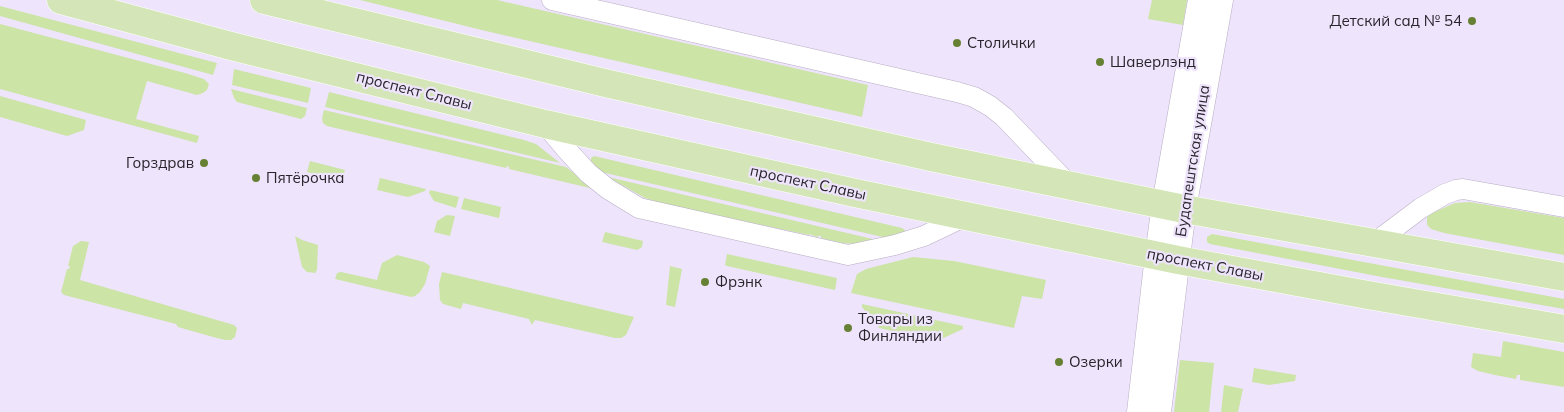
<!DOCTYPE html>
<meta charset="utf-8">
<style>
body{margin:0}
canvas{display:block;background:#eee4fb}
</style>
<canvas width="1564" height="412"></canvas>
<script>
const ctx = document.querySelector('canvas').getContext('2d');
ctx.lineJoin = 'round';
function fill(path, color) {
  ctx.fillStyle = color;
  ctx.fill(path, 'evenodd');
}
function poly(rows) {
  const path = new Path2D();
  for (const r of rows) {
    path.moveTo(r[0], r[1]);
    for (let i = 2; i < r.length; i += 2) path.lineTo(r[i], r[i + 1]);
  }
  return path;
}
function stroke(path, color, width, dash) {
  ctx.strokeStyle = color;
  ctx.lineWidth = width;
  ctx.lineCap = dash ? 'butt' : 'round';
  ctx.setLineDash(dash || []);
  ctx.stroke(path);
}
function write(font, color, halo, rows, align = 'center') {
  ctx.font = font + ' Mulish,sans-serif';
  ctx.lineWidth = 4.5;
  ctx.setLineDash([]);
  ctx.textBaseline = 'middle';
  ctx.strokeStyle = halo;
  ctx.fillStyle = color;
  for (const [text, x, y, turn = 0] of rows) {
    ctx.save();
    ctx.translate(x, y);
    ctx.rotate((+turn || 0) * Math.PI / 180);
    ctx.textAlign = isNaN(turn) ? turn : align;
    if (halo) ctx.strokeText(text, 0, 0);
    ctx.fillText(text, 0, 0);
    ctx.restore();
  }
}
const green = poly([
 [360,0,497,0,868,85,862,117,490,32],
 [1152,0,1187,0,1183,25,1148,19],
 [0,6,217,63,213,75,0,16],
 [0,24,185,73,204,79,209,84,207,90,203,93,197,95,147,81,136,119,199,136,197,143,0,89],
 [234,69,311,88,308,103,232,85],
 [231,89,307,108,305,116,301,119,237,102,234,98],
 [329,92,524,140,536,144,560,163,325,107],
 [0,96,86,120,84,130,67,136,0,117],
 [324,110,566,167,591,187,590,188,509,169,509,167,507,166,506,168,327,126,323,123,322,118],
 [594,156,902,228,906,231,905,232,887,238,601,172,591,161,591,158],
 [310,161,345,170,342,181,307,172],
 [608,177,877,240,856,244,842,243,821,238,821,236,818,236,817,237,809,234,809,235,663,204,645,198],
 [380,178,426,189,425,191,408,197,377,190],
 [430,190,459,197,456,208,434,201,429,193],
 [464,198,501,207,499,218,461,209],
 [1470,202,1564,218,1564,255,1444,233,1431,229,1427,225,1427,217,1432,213,1455,203],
 [447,215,455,216,450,236,434,232,437,221],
 [605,232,643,241,642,247,637,250,602,242],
 [1212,234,1564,299,1564,309,1382,277,1210,244,1207,242,1207,237],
 [295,236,302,240,318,245,317,270,315,273,307,272,302,267],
 [81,241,89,242,80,280,234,325,237,328,235,337,231,340,225,340,213,337,178,327,176,324,64,295,61,292,67,269,69,269,70,266,68,266,73,246],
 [727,254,837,278,835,290,727,266,725,265],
 [397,255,424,262,430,266,425,284,420,292,415,296,411,297,335,279,337,273,341,272,377,280,382,263],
 [913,257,954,261,1046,280,1042,299,1022,296,1014,328,851,293,857,274,866,269],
 [670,266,682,269,675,307,666,305],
 [442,272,634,317,626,335,621,338,615,338,535,320,532,325,529,319,463,303,461,309,443,304,440,300,439,284],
 [862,304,963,326,963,329,937,341,879,328,862,307],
 [1503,341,1564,352,1564,387,1520,380,1520,375,1517,375,1516,379,1495,375,1478,371,1471,367,1473,353,1501,357],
 [1180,360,1214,363,1209,412,1174,412],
 [1254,368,1296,375,1295,381,1269,385,1252,382],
 [1224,385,1243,389,1238,412,1221,412]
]);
const minor = poly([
 [552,0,957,92,974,97,990,106,1004,117,1070,186],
 [545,124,566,149,588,173,608,189,639,208,848,255,895,245,924,236,966,216],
 [1373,244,1421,208,1445,194,1456,190,1463,189,1564,207]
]);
const tertiary = poly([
 [1139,412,1157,256,1164,204,1200,0],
 [1159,412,1184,209,1221,0]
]);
const primary = poly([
 [61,0,231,46,545,124,855,193,1178,260,1368,295,1564,329],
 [264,0,605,83,931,157,1184,209,1564,277]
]);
const markers = [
 [1472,21,5,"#678134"],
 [957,43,5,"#678134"],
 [1100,62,5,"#678134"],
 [204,163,5,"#678134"],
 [256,178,5,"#678134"],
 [705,282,5,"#678134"],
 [848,328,5,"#678134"],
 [1059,362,5,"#678134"]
];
const poiNames = [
 ["Детский сад № 54",1462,21,"right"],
 ["Столички",967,43],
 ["Шаверлэнд",1110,62],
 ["Горздрав",194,163,"right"],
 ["Пятёрочка",266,178],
 ["Фрэнк",715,282],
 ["Товары из",858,319],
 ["Финляндии",858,336],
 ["Озерки",1069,362]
];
const streetNames = [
 ["проспект Славы",414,91,14],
 ["Будапештская улица",1193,161,-81],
 ["проспект Славы",808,183,12],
 ["проспект Славы",1205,265,11]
];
fill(green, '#cce4a6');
stroke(minor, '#b8aec4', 21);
stroke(tertiary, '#b8aec4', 25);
stroke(primary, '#fff', 29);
stroke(minor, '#fff', 20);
stroke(tertiary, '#fff', 24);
stroke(primary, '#d4e6b7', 28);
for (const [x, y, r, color] of markers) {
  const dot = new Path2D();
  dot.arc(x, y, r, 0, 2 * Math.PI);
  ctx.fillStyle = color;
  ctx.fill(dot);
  stroke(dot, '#eee4fb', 2);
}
write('15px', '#28242c', '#eee4fb', poiNames, 'left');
write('15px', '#28242c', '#eee4fb', streetNames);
</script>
